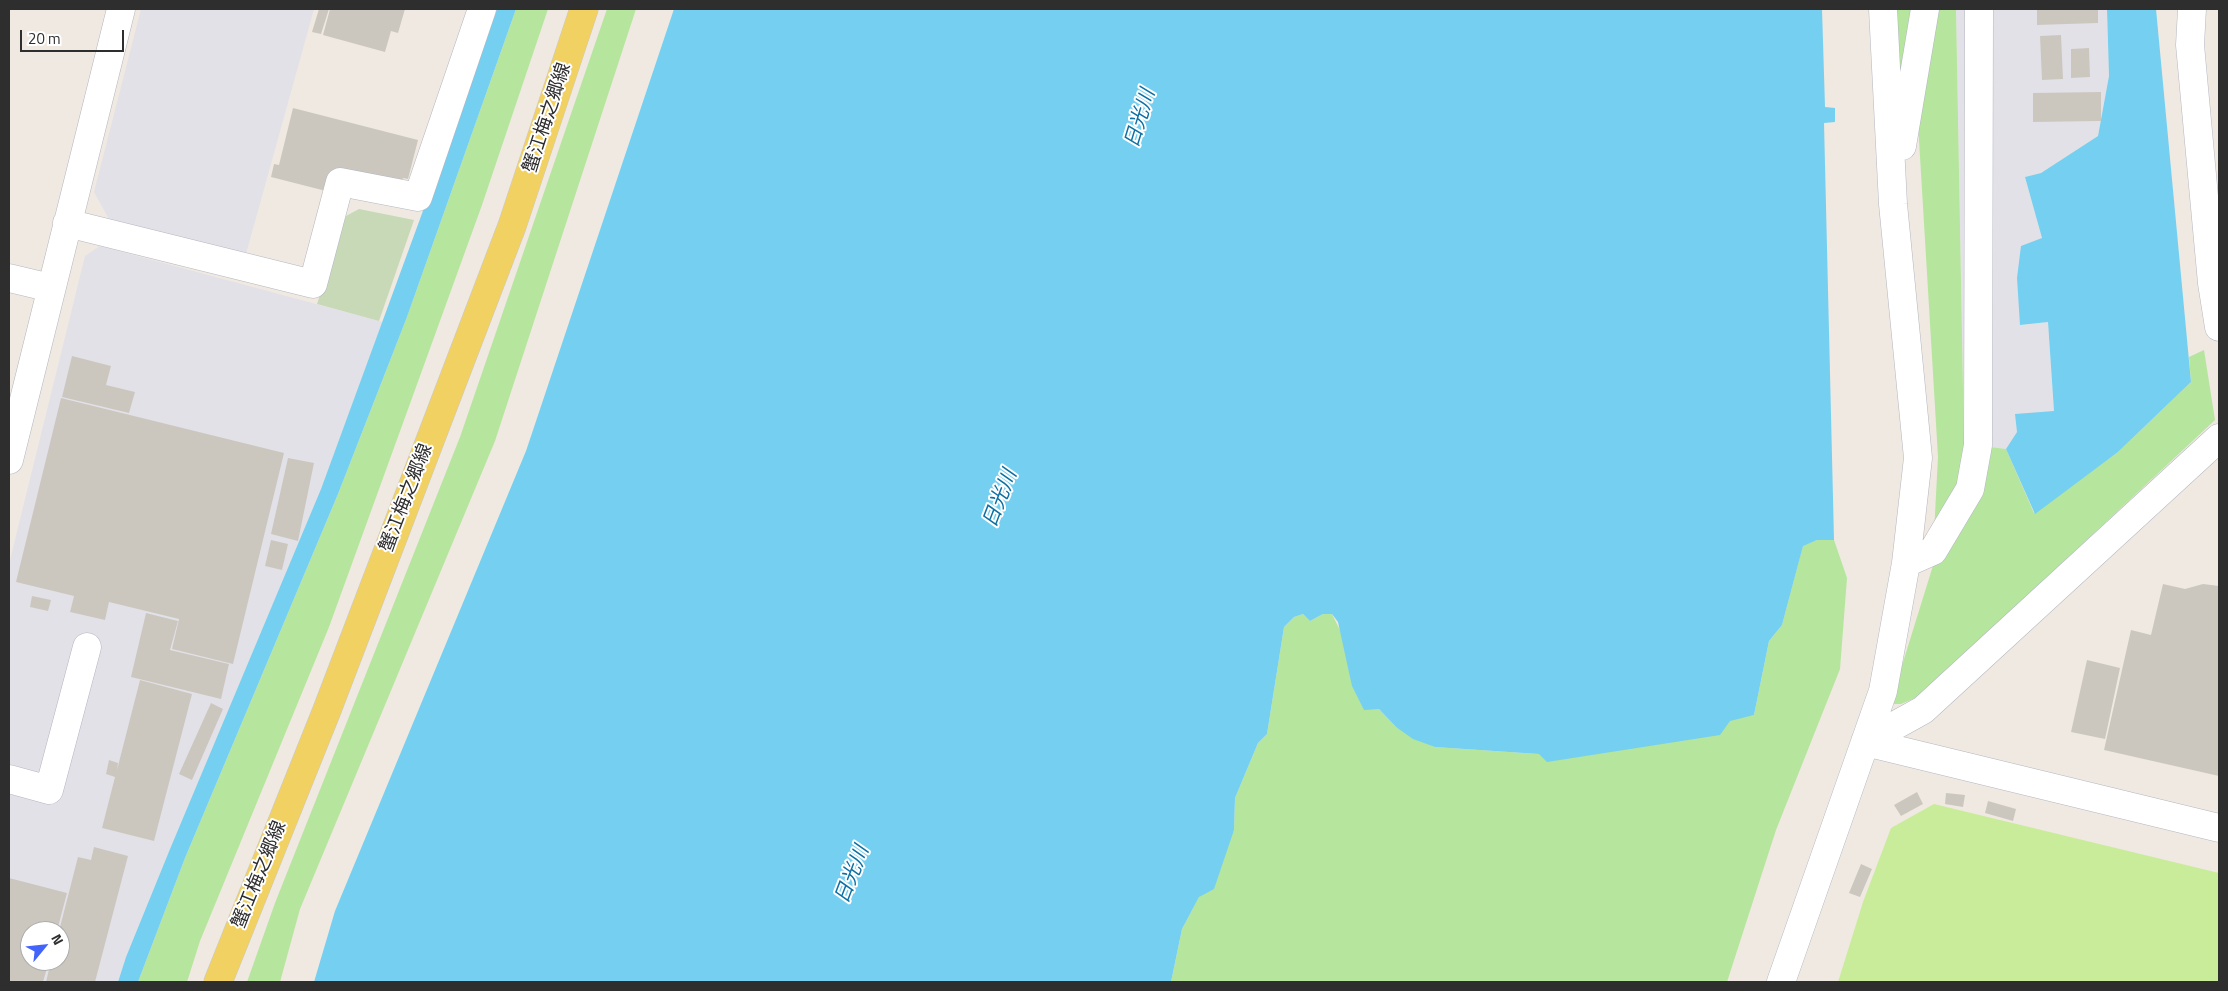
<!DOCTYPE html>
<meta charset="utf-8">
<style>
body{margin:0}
#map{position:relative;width:2228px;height:991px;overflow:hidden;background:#efe9e1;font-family:"Titillium Web",sans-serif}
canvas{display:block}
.frame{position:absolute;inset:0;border:10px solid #2e2e2e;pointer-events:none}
.north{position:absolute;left:20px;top:921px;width:50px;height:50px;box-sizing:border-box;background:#fff;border:1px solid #ababab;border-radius:50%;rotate:62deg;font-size:14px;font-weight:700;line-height:20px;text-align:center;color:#2e2e2e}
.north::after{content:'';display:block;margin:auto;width:18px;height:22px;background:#4264fb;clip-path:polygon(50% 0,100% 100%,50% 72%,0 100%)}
.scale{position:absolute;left:20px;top:30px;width:104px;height:22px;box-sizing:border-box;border:2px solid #2e2e2e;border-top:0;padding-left:6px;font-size:15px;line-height:18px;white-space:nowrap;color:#2e2e2e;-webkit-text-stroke:4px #fff;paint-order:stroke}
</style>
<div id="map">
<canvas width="2228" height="991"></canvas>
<div class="frame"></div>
<div class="north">N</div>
<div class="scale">20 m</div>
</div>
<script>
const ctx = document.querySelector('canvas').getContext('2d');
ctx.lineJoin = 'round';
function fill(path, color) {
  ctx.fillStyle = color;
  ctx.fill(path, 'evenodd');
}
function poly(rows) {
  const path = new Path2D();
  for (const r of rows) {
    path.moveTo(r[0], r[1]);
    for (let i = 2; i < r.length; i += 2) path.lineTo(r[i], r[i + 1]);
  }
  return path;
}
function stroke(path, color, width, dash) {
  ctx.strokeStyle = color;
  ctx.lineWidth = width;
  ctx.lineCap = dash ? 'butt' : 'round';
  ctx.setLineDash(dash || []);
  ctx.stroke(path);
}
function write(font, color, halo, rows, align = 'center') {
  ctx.font = font + ' "Titillium Web","Noto Sans JP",sans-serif';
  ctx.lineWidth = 4;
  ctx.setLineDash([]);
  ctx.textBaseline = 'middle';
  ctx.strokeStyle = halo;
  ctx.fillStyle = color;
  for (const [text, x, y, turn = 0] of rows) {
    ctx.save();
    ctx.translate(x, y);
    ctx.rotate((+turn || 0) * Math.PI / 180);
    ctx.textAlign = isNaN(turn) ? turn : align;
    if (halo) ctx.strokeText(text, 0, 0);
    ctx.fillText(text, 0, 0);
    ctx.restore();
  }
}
const industrial = poly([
 [141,9,314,9,246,254,110,221,94,192],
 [1956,9,2107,9,2109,76,2098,136,2041,173,2025,177,2042,238,2020,325,2048,322,2054,411,2017,432,2006,449,1964,444],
 [100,246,383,322,321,489,170,849,126,957,118,982,9,982,9,564,85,256],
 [30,931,60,931,60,961,30,961]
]);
const green = poly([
 [516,9,548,9,482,205,329,627,200,941,187,982,138,982,185,858,338,494,407,317],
 [607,9,636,9,495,441,300,909,280,982,247,982,275,903,460,437],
 [1892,9,1914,9,1901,99],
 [1934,9,1956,9,1964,444,1963,480,1934,533,1938,457,1918,123],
 [2204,350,2215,420,1920,696,1901,704,1890,704,1936,556,1990,447,2006,449,2034,513,2118,452,2191,382,2189,357],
 [1817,540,1834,540,1847,578,1840,669,1776,830,1727,982,1171,982,1182,929,1234,830,1235,798,1258,743,1267,734,1284,627,1294,617,1303,614,1310,621,1323,614,1332,614,1379,709,1396,727,1435,747,1539,754,1754,715,1769,641,1782,625,1803,545]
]);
const cemetery = poly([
 [359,209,414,220,379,321,317,304,346,216]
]);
const pitch = poly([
 [1934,804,2219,873,2219,982,1838,982,1863,902,1891,828]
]);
const water = poly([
 [497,9,516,9,407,317,338,494,185,858,138,982,118,982,126,957,170,849,321,489],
 [674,9,1822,9,1825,107,1835,108,1835,122,1824,123,1834,540,1817,540,1803,546,1782,625,1769,641,1754,715,1730,721,1720,735,1547,762,1539,754,1435,747,1413,739,1396,727,1379,709,1364,710,1352,686,1338,622,1332,614,1323,614,1310,621,1303,614,1294,617,1284,627,1267,734,1258,743,1235,798,1234,830,1214,889,1199,897,1182,929,1171,982,314,982,335,911,526,451],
 [2107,9,2156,9,2191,382,2118,452,2035,514,2006,449,2017,432,2015,414,2054,411,2048,322,2020,325,2017,278,2021,246,2042,238,2025,177,2041,173,2098,136,2109,76]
]);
const building = poly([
 [319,9,329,9,321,34,312,32],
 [330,9,405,9,398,33,391,31,385,52,323,35],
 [2037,9,2098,9,2098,23,2037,25],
 [2061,35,2063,79,2042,80,2040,36],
 [2089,48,2090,77,2071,78,2071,49],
 [2101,92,2101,121,2033,122,2033,93],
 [293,108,418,140,408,179,403,178,401,185,326,191,271,177,274,164,279,165],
 [72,356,111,366,106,385,135,392,129,413,62,397],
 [61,398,284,453,233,664,172,649,179,619,109,602,105,620,70,612,74,596,16,582],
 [288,458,314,463,298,541,271,534],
 [271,540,288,544,282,570,265,566],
 [2163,584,2185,589,2203,584,2219,586,2219,776,2104,750,2131,630,2151,635],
 [32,596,51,600,48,611,30,607],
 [146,613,178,621,170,650,229,664,221,699,131,677],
 [2087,660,2120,668,2105,739,2071,732],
 [140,680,192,694,154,841,102,828,115,777,106,774,109,760,118,763,117,770],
 [211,703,223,709,192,780,179,774],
 [1917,792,1923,804,1901,816,1894,805],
 [1946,793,1965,795,1963,807,1945,804],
 [1988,801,2016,809,2013,821,1985,813],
 [94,847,128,856,95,982,46,982,51,961,60,961,59,931,78,857,91,860],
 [1861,864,1872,869,1860,897,1849,893],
 [9,878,67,893,57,931,30,931,30,961,49,961,43,982,9,982]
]);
const minor = poly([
 [2192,9,2190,45,2212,283,2219,327],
 [1902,146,1925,9],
 [67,223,313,284,340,182,418,197,482,9],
 [9,278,51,288],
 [9,460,121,9],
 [1906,563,1933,551,1970,489,1978,445,1979,9],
 [1865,742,1923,710,2219,438],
 [1865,742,2219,828],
 [9,779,49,790,87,647],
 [1781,982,1883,691,1906,563,1918,458,1893,204,1883,9]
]);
const major = poly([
 [218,982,327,710,512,226,584,9]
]);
const streetNames = [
 ["蟹江梅之郷線",548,118,-72],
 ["蟹江梅之郷線",407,498,-69],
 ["蟹江梅之郷線",260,875,-68]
];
const waterNames = [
 ["日光川",1141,119,-73],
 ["日光川",1001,499,-69],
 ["日光川",853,875,-69]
];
fill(industrial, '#e3e1e8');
fill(green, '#b6e59e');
fill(cemetery, '#c8d9b8');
fill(pitch, '#c9ec9a');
fill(water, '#75cff0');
fill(building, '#cbc7bf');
stroke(minor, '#b4b7c1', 29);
stroke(major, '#c9c9c9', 29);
stroke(minor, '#fff', 28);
stroke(major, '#f2d163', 28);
write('19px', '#2e2e2e', '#fff', streetNames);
write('italic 20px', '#0d6fa3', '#fff', waterNames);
</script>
